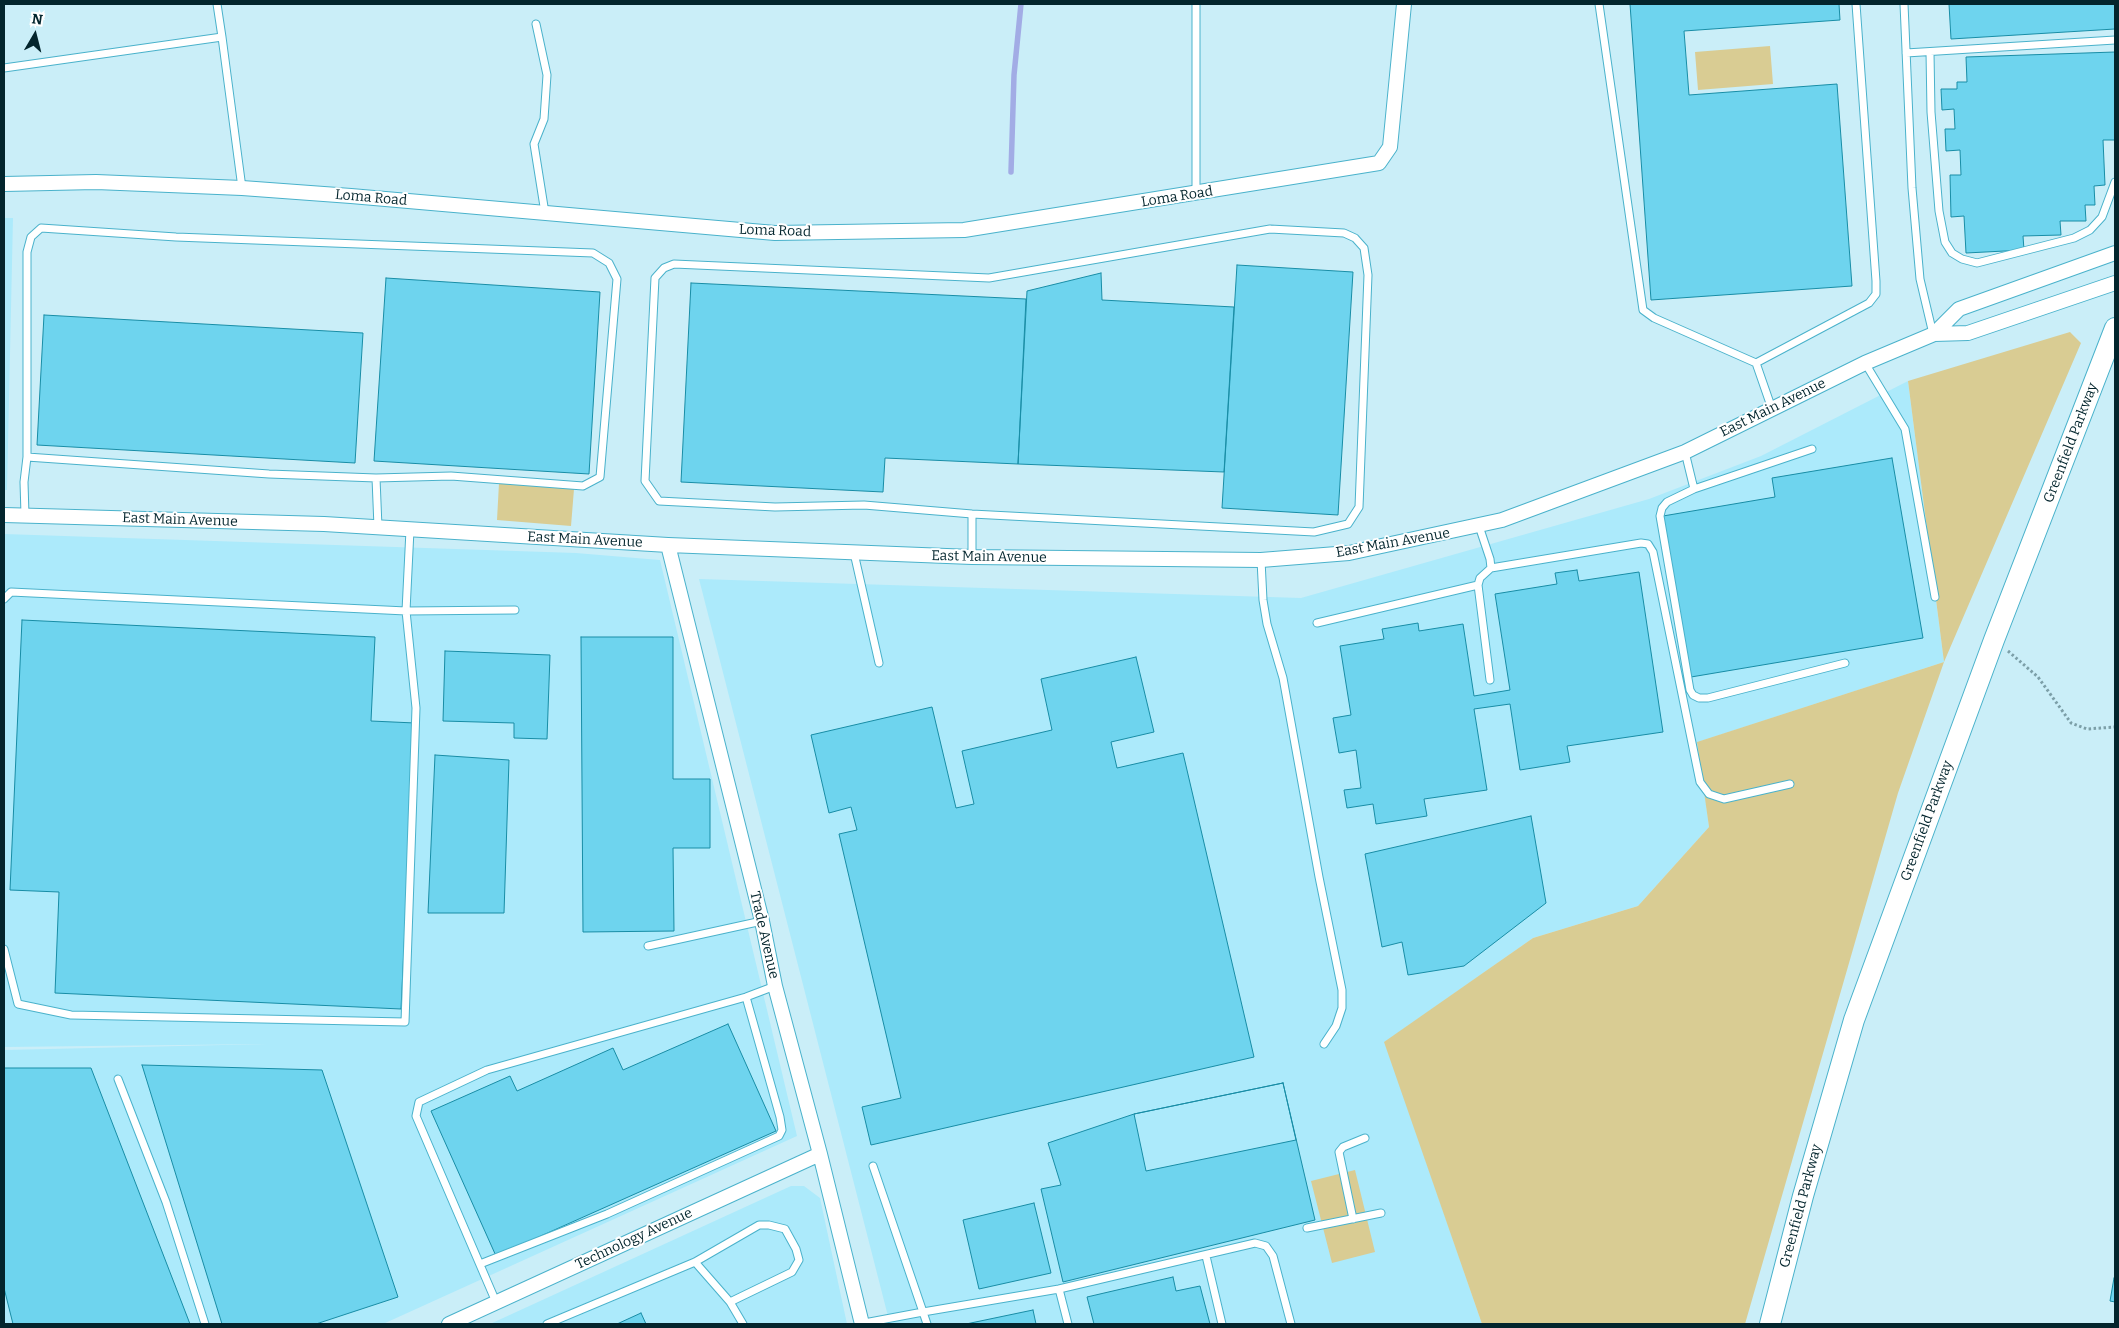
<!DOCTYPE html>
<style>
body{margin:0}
#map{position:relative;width:2119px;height:1328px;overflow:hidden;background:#caeef8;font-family:Bitter,serif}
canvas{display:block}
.frame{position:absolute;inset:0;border:5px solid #03252d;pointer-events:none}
.north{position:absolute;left:10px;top:10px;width:50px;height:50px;-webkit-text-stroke:4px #fff;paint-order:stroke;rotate:8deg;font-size:14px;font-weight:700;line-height:20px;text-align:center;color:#03252d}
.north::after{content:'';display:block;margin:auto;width:18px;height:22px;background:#03252d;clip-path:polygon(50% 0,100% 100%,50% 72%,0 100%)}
</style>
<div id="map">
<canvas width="2119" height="1328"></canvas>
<div class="frame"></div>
<div class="north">N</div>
</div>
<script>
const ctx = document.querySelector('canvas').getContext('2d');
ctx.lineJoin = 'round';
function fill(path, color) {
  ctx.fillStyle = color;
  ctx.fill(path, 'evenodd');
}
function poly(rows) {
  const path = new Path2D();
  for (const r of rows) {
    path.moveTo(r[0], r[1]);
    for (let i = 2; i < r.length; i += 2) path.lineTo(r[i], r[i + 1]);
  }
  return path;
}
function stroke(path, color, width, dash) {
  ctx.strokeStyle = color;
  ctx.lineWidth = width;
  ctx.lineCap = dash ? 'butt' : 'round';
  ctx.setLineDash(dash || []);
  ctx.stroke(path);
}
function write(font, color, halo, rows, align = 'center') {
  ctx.font = font + ' Bitter,serif';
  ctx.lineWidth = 4;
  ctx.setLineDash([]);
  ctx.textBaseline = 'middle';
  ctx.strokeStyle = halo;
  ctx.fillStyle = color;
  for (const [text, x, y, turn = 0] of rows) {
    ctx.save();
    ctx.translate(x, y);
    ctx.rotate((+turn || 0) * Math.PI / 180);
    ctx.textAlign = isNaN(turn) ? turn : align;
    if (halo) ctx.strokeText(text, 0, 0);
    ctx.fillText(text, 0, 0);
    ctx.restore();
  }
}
const built = poly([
 [4,218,13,218,7,490,4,490],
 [1908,381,1944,662,1698,742,1709,827,1638,906,1533,938,1385,1042,1482,1324,890,1324,699,579,1301,598,1649,499,1761,456],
 [4,534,576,553,660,560,797,1136,383,1324,4,1324,4,1050,267,1044,4,1047],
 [791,1186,804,1186,820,1198,847,1324,490,1324]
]);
const green = poly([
 [1770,46,1773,84,1698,90,1695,52],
 [2070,332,2081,343,1944,662,1898,793,1745,1324,1482,1324,1384,1042,1533,938,1638,906,1709,827,1697,742,1944,662,1908,381],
 [499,483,574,489,571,526,497,520],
 [1355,1170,1375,1252,1332,1263,1311,1181]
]);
const stream = poly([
 [1011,172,1014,75,1021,4]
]);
const building = poly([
 [1630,4,1839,4,1840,20,1684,31,1689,95,1837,84,1852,286,1651,300,1630,4],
 [1949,4,2115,4,2115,29,1951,39,1949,4],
 [2115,52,2115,140,2103,140,2105,185,2094,186,2095,205,2085,205,2086,221,2060,221,2061,235,2023,236,2024,250,1966,253,1964,216,1951,217,1950,175,1961,175,1960,150,1946,151,1945,129,1955,129,1954,109,1942,110,1941,89,1957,89,1957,82,1967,82,1966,57,2115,52],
 [1237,265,1353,272,1338,515,1222,508,1237,265],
 [1101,273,1102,300,1234,307,1224,472,1018,464,1027,291,1101,273],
 [386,278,600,292,589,474,374,461,386,278],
 [691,283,1026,299,1018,464,885,458,883,492,681,482,691,283],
 [44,315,363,333,355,463,37,445,44,315],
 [1892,458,1923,638,1691,677,1663,516,1775,497,1772,478,1892,458],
 [1577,570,1579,581,1639,572,1663,732,1567,746,1570,762,1520,770,1510,704,1474,709,1487,790,1424,799,1427,816,1376,824,1373,804,1347,808,1344,790,1361,788,1356,750,1339,753,1333,718,1351,715,1340,646,1384,639,1382,629,1418,623,1419,631,1463,624,1474,696,1510,690,1495,594,1557,584,1555,573,1577,570],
 [22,620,375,637,371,721,415,723,401,1009,55,993,59,892,10,890,22,620],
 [581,637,673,637,673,779,710,779,710,848,673,848,674,931,583,932,581,637],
 [445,651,550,655,547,739,514,738,514,723,443,721,445,651],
 [1136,657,1154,732,1111,742,1117,768,1183,753,1254,1057,871,1145,862,1107,901,1098,839,834,857,830,851,807,829,813,811,735,932,707,956,808,974,804,962,751,1052,730,1041,679,1136,657],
 [435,755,509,760,504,913,428,913,435,755],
 [1531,816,1546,903,1464,966,1408,975,1402,942,1382,947,1365,854,1531,816],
 [728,1024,776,1131,496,1256,431,1111,510,1076,517,1091,613,1048,623,1070,728,1024],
 [142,1065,322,1070,398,1297,316,1324,222,1324,142,1065],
 [4,1068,91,1068,190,1324,13,1324,4,1288,4,1068],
 [1283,1083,1296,1140,1146,1171,1134,1114,1283,1083],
 [1283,1083,1315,1220,1063,1282,1041,1189,1061,1185,1048,1143,1134,1114,1283,1083],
 [1034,1203,1051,1273,979,1289,963,1220,1034,1203],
 [1173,1277,1176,1291,1200,1286,1210,1324,1094,1324,1087,1297,1173,1277],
 [2114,1278,2115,1278,2115,1302,2110,1301,2114,1278],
 [1033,1310,1036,1324,966,1324,1033,1310],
 [641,1313,646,1324,617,1324,641,1313]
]);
const path = poly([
 [2008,651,2038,677,2071,723,2087,729,2115,727]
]);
const service = poly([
 [217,4,222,37],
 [1196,4,1196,193],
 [1599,4,1643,310,1654,318,1756,363,1772,409],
 [1904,4,1912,188,1920,279,1933,334],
 [536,24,547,75,544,119,534,144,545,213],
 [1930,52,1931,112,1939,211,1945,242,1952,253,1962,259,1977,263,2074,238,2090,230,2102,217,2115,182],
 [1906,53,2115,40],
 [4,68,222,37,242,188],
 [1270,229,1344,233,1355,238,1364,248,1368,275,1359,507,1348,524,1314,532,972,514,864,505,775,507,659,501,645,481,655,278,664,268,674,264,989,278,1270,229],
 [1756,363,1869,303,1876,294,1876,281,1856,4],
 [1865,363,1905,429,1935,597],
 [1685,452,1694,489,1812,449],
 [376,478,378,527],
 [1694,489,1667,502,1662,508,1660,516,1690,690,1693,695,1699,698,1708,698,1845,663],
 [972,514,972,557],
 [25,515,24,482,27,457,27,252,31,237,41,228,176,237,593,253,609,263,617,279,600,477,583,486,451,476,376,478,269,474,27,457],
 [1479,526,1490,559,1491,568,1480,578,1478,585,1490,680],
 [854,553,879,663],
 [1261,560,1263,600,1267,624,1283,678,1319,877,1342,990,1342,1008,1336,1026,1324,1044],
 [1491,568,1641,543,1648,544,1653,552,1700,782,1709,794,1724,799,1790,784],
 [4,599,11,592,406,611,515,610],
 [1317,623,1478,585],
 [648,946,762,921],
 [4,949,18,1004,71,1015,405,1022,416,708,406,611,410,530],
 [118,1079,166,1202,205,1324],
 [1353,1219,1339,1152,1343,1147,1365,1138],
 [1307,1228,1381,1213],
 [1206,1256,1222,1324],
 [695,1262,730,1302,743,1324],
 [480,1264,607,1214,779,1136,782,1130,780,1117,746,997],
 [1059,1289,1068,1324],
 [496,1302,416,1116,419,1102,487,1070,746,997,775,986],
 [547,1324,695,1262,759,1225,769,1225,785,1229,796,1249,799,1260,792,1272,730,1302],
 [859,1324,923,1312,873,1166],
 [927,1324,923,1312,1059,1289,1255,1243,1266,1246,1273,1256,1291,1324]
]);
const minor = poly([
 [4,184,96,182,242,188,351,196,775,233,964,230,1379,163,1390,147,1404,4],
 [1934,334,1959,309,2115,253],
 [4,515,324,524,668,545,972,557,1261,560,1349,553,1502,520,1685,452,1865,363,1934,334,1968,333,2115,283],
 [668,545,762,921,775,986,820,1154,862,1324],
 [449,1324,820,1154]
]);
const secondary = poly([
 [1770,1324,1803,1196,1854,1020,1994,640,2115,328]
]);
const streetNames = [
 ["Loma Road",1177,197,-9],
 ["Loma Road",371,198,5],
 ["Loma Road",775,231,2],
 ["East Main Avenue",1773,408,-26],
 ["Greenfield Parkway",2071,443,-69],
 ["East Main Avenue",180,520,2],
 ["East Main Avenue",585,540,3],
 ["East Main Avenue",1393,543,-10],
 ["East Main Avenue",989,557,1],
 ["Greenfield Parkway",1927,821,-70],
 ["Trade Avenue",764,935,77],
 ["Greenfield Parkway",1801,1206,-75],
 ["Technology Avenue",634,1239,-25]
];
fill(built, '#aceafb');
fill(green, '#d9cc93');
stroke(stream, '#a2ace5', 5.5);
fill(building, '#6ed4ee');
stroke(building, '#188da6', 1);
stroke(service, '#4ab2cb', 9);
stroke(minor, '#4ab2cb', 16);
stroke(secondary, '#4ab2cb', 22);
stroke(path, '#7c9fa8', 3, [2.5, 2.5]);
stroke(service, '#fff', 7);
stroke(minor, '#fff', 14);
stroke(secondary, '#fff', 20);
write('14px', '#03252d', '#fff', streetNames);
</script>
